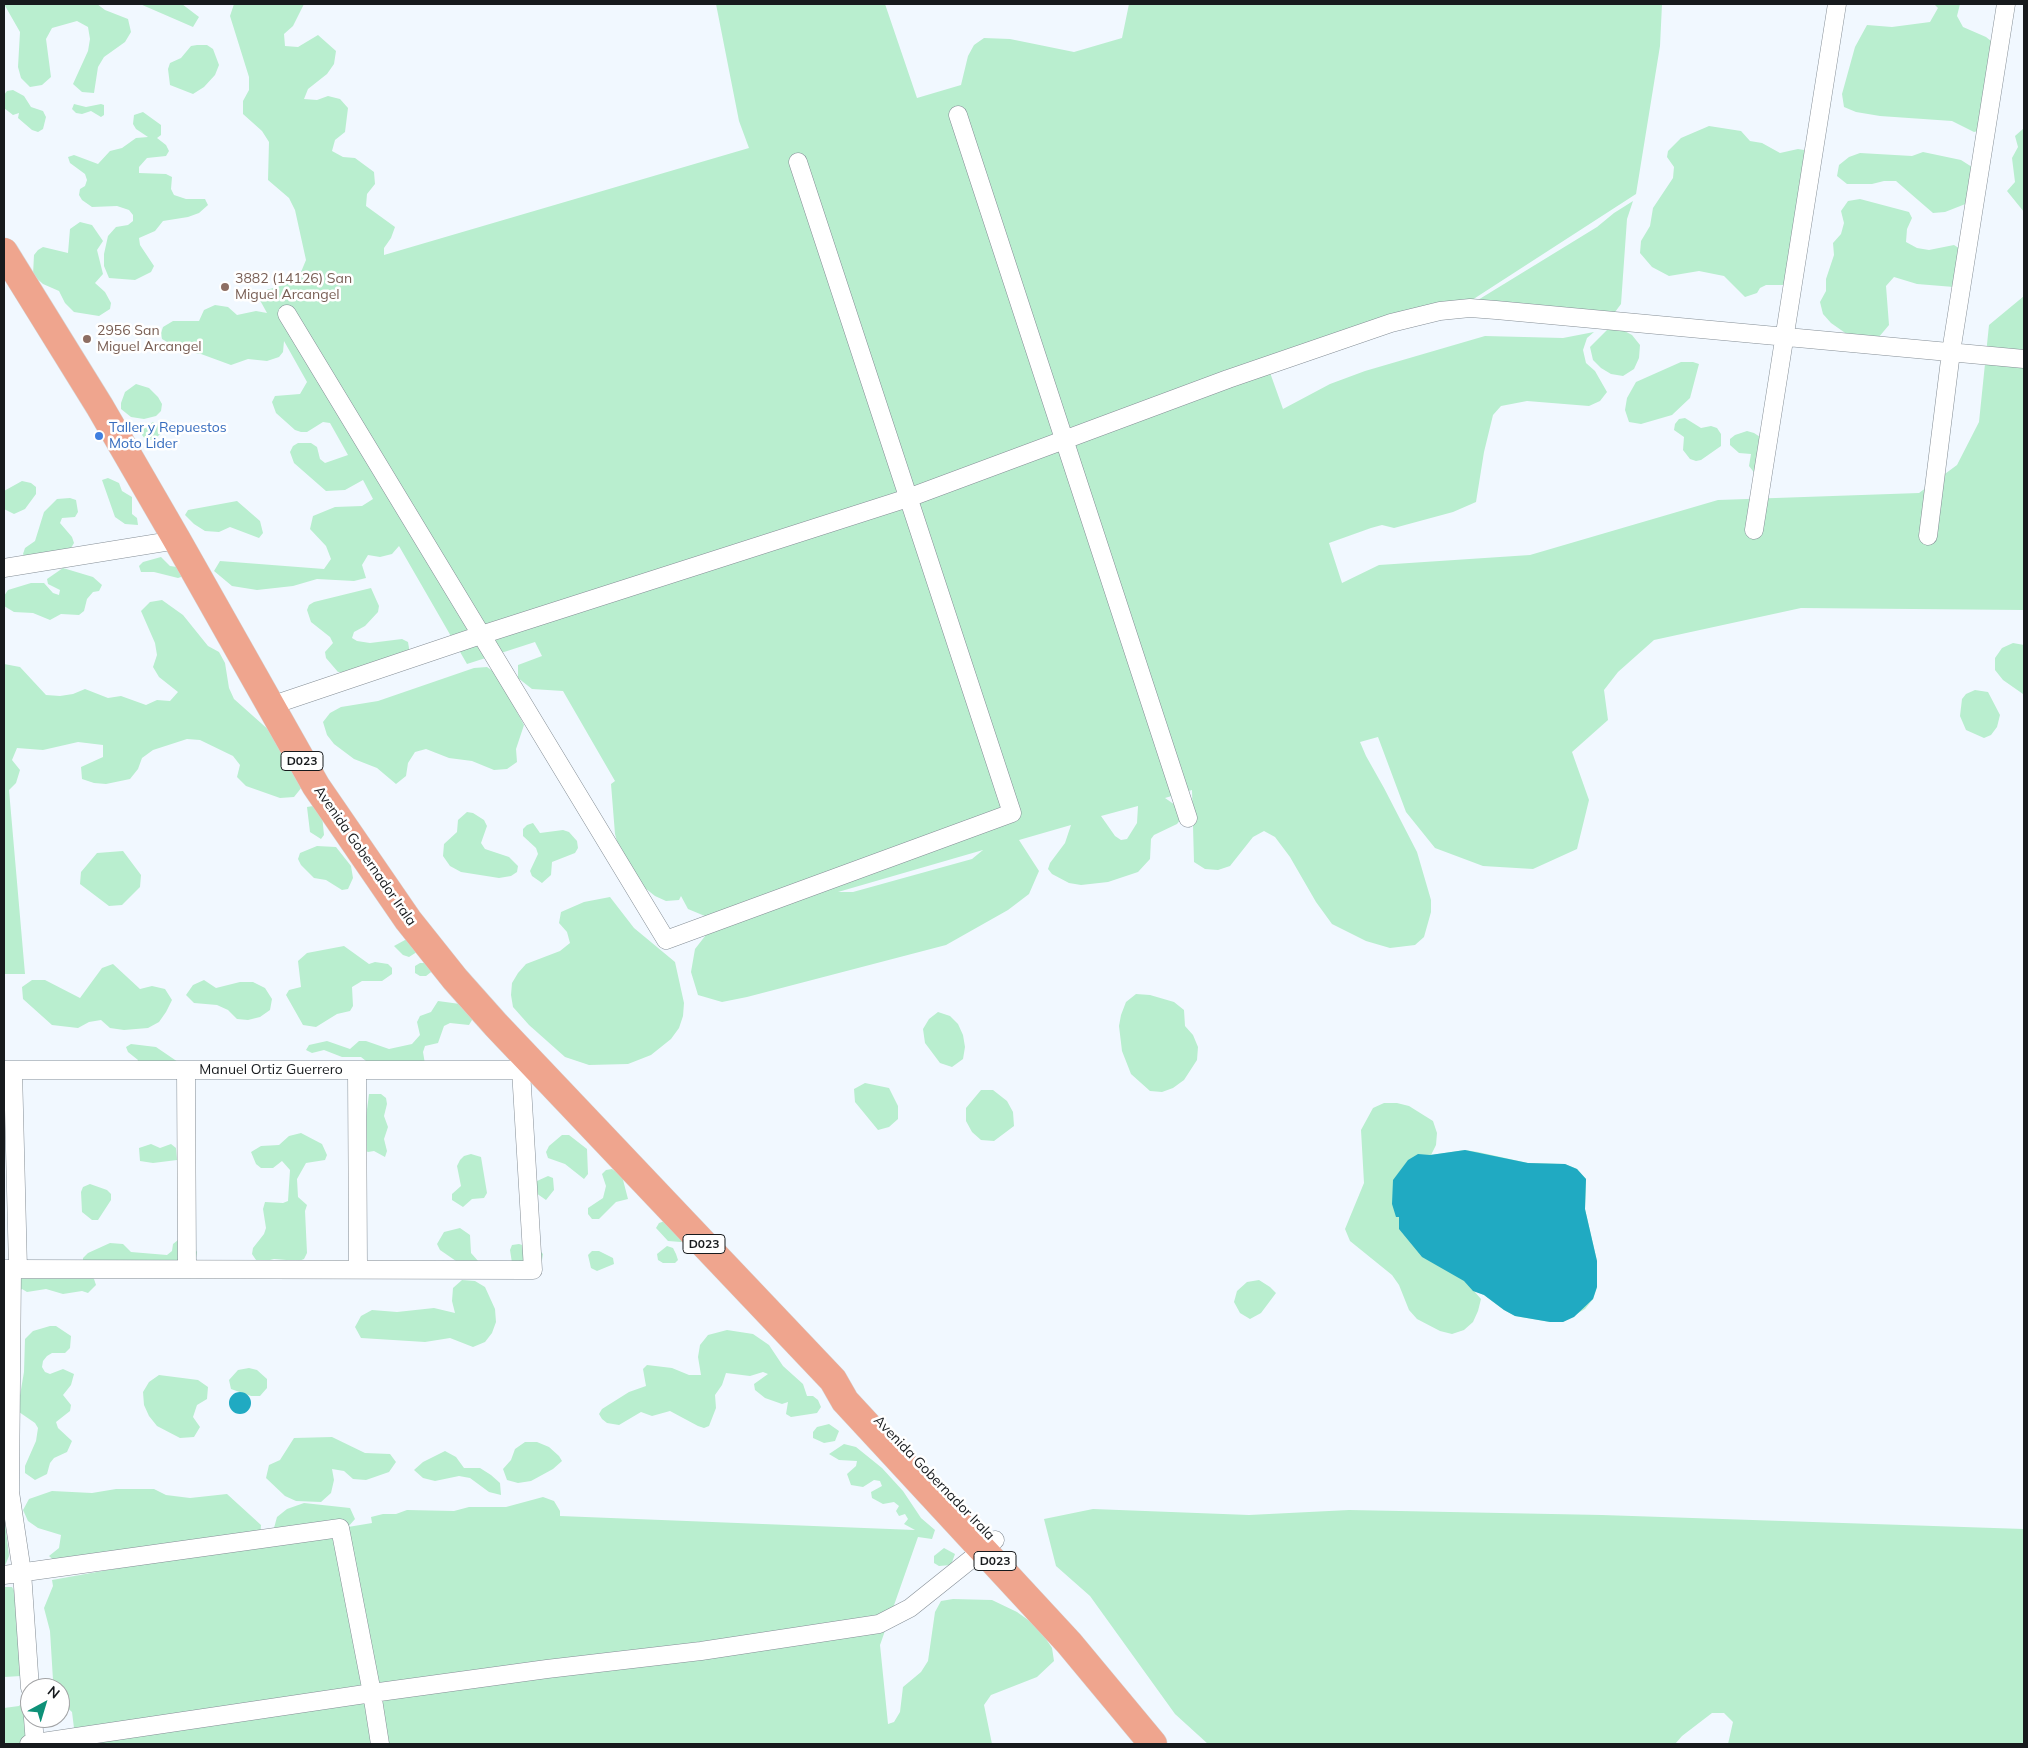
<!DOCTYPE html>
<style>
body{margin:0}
#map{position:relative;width:2028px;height:1748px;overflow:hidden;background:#f1f8ff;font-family:Mulish,sans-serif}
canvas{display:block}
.frame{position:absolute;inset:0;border:5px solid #171a1d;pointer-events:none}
.north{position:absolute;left:20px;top:1678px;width:50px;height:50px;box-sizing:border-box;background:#fff;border:1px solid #a2a3a5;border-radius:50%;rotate:39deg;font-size:14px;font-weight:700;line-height:20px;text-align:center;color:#171a1d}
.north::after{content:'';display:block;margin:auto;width:18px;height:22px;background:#0e9178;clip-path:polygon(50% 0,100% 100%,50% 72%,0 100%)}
</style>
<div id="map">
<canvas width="2028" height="1748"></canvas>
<div class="frame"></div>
<div class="north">N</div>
</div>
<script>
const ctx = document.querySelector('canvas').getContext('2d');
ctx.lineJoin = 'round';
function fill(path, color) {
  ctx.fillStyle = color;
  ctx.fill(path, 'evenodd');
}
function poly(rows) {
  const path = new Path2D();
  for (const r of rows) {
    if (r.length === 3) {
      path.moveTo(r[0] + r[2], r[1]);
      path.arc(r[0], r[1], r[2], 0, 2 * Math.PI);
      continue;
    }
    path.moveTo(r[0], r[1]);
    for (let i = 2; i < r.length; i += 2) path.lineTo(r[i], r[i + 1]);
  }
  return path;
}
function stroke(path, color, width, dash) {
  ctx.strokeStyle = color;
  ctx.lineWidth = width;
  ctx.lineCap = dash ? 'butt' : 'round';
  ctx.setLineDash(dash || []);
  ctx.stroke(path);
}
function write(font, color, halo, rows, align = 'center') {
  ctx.font = font + ' Mulish,sans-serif';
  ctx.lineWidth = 5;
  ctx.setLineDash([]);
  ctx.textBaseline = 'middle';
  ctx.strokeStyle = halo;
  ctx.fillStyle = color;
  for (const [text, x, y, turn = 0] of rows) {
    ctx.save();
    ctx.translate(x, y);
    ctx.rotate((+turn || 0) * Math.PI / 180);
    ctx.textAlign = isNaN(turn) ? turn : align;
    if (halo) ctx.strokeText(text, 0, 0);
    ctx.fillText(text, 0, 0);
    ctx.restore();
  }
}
const green = poly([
 [4,4,97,4,105,10,128,19,131,32,125,42,104,57,98,67,94,93,82,92,73,84,88,51,90,39,88,27,77,21,52,28,46,39,51,77,42,85,30,87,21,78,18,67,20,32],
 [140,4,182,4,199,17,193,27],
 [234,4,304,4,293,26,284,34,285,46,298,47,318,35,336,51,334,64,327,74,308,89,304,99,317,100,328,96,340,99,348,108,345,132,335,140,332,151,343,157,355,158,374,172,375,184,367,194,366,206,395,227,391,238,384,248,384,255,749,148,739,121,716,4,885,4,917,98,961,85,968,56,974,45,984,38,1010,39,1074,52,1122,38,1129,4,1662,4,1660,46,1636,194,1455,311,1268,367,1283,409,1330,384,1365,371,1485,336,1563,338,1594,332,1587,338,1583,350,1586,363,1595,371,1607,392,1600,401,1589,406,1527,401,1501,406,1493,415,1484,452,1476,502,1453,512,1394,528,1382,525,1371,528,1329,543,1342,583,1379,565,1530,555,1718,500,1919,493,1957,465,1979,422,1989,325,2024,296,2024,610,1801,608,1654,640,1618,672,1604,690,1608,720,1572,752,1589,800,1577,849,1533,869,1483,866,1435,848,1406,812,1378,737,1360,742,1366,756,1384,788,1417,852,1431,900,1431,912,1424,937,1415,945,1390,948,1366,941,1332,924,1316,902,1290,857,1275,837,1264,831,1253,837,1230,866,1218,870,1205,869,1194,862,1192,790,1165,798,1178,807,1181,819,1177,824,1154,835,1151,839,1150,859,1138,872,1108,882,1081,885,1069,883,1052,874,1048,869,1050,863,1065,843,1071,825,1019,840,1039,871,1029,894,1008,910,946,945,747,997,722,1002,698,995,691,972,695,949,709,931,724,924,688,909,681,896,679,900,666,901,655,896,635,880,622,860,615,834,611,784,615,781,563,691,532,689,518,678,518,665,542,656,535,642,467,664,399,546,392,554,380,557,368,555,362,565,366,578,354,581,317,579,293,586,257,590,232,586,214,571,220,561,324,569,331,559,326,546,310,529,313,516,335,507,362,506,373,499,363,480,345,490,326,491,294,463,290,452,293,446,298,443,311,443,317,447,320,459,325,463,348,455,330,423,323,422,307,432,301,432,295,430,276,413,272,402,275,396,300,394,307,382,284,341,283,352,279,357,267,361,248,359,231,365,201,354,183,351,162,339,161,333,163,327,173,321,199,321,204,310,215,305,228,307,237,315,256,311,267,313,256,293,294,282,301,272,306,260,295,210,289,198,268,180,269,142,262,131,243,114,243,101,249,90,249,77,230,16],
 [1138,806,1137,823,1127,839,1121,840,1115,836,1101,816],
 [983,850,972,859,853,892,838,892],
 [1934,4,1960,4,1957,16,1963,27,1986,37,1996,45,1986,129,1974,132,1952,121,1880,116,1856,112,1844,107,1842,94,1855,47,1867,25,1892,27,1930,22,1938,8],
 [197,45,207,45,213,49,219,65,215,75,204,87,193,94,170,85,168,69,170,63,181,58,191,46],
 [13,90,24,96,31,107,43,111,46,117,43,129,38,132,32,130,18,118,19,113,13,115,4,108,4,95,7,91],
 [74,104,86,107,101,104,104,105,104,115,101,117,91,111,82,114,76,113,72,109],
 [143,112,161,125,161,135,157,138,166,145,169,151,166,156,147,158,139,167,139,173,166,174,172,177,171,189,174,195,186,199,205,199,208,205,199,213,188,217,163,221,155,231,139,238,140,245,154,266,151,272,135,280,109,278,104,266,104,254,108,236,116,227,128,225,133,221,133,215,129,210,117,206,92,207,82,200,79,195,80,189,85,186,87,180,85,174,70,163,68,157,74,155,98,164,110,151,122,148,136,138,148,137,136,129,133,124,134,115],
 [1709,126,1741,131,1750,141,1762,143,1780,153,1798,149,1804,150,1809,167,1784,285,1766,285,1760,288,1757,293,1745,297,1724,276,1699,271,1669,276,1652,267,1640,253,1641,241,1650,226,1653,208,1673,178,1674,167,1667,157,1668,151,1681,138],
 [2024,128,2024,212,2007,191,2015,182,2012,158,2018,147,2015,136],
 [1923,152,1961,160,1972,167,1968,203,1945,212,1933,213,1896,181,1884,181,1872,184,1847,184,1837,176,1839,165,1849,157,1860,153,1912,156],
 [1860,199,1909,212,1912,218,1907,229,1906,242,1917,248,1929,250,1954,245,1965,252,1972,262,1973,274,1966,284,1954,287,1917,284,1894,277,1886,286,1889,325,1873,344,1861,344,1831,323,1823,314,1820,302,1826,291,1826,279,1834,255,1833,243,1841,234,1844,223,1841,211,1848,201],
 [1633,201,1627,219,1621,304,1612,316,1473,303,1597,227,1614,213],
 [80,222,92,225,103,241,97,250,103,274,95,283,105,292,111,303,110,309,99,316,74,312,65,303,59,291,43,284,33,275,34,255,38,250,43,247,68,253,70,229],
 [1617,327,1632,335,1640,345,1639,358,1634,369,1623,376,1611,374,1601,368,1593,360,1590,347,1608,329],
 [1681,362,1693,362,1699,364,1690,398,1672,415,1641,424,1629,422,1625,410,1627,398,1636,382],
 [136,384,149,388,158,397,162,404,161,411,156,416,144,419,131,417,121,409,121,403,125,392],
 [1685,418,1701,428,1711,426,1717,428,1721,434,1721,446,1701,460,1696,461,1690,459,1683,450,1684,437,1674,430,1675,424,1679,419],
 [153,422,164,428,163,432,153,440,146,440,142,435,143,428],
 [1747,431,1754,433,1774,446,1775,453,1756,475,1749,466,1751,454,1739,453,1730,445,1730,439,1735,435],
 [108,478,119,483,122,491,132,497,132,514,137,518,138,525,125,524,115,517,102,480],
 [22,481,31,483,36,487,36,494,25,509,14,514,4,509,4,491],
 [70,498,76,500,78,512,75,517,62,518,60,523,72,537,74,543,71,548,67,552,26,560,23,554,25,548,35,541,44,512,57,499],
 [237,501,260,521,263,533,259,538,230,527,219,532,205,531,194,524,185,515,188,510],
 [161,557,170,566,177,567,184,576,178,578,154,572,141,572,139,566,143,562],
 [63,568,93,577,102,585,99,591,93,592,87,599,84,611,79,615,61,614,50,620,33,613,14,612,4,606,4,596,8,590,31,583,44,583,53,593,59,595,60,590,48,584,47,579],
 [371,588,379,606,378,612,365,626,354,632,352,638,357,641,370,643,402,639,408,642,410,654,350,672,338,672,326,658,325,652,333,643,330,637,311,622,307,610,309,605,314,602],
 [162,600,183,615,208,646,219,652,225,663,229,688,234,699,271,732,302,787,294,797,280,798,246,786,237,777,240,765,233,756,200,740,187,739,153,750,142,758,138,769,130,779,106,784,94,783,82,779,81,767,103,757,103,745,78,742,43,750,17,748,12,760,20,770,16,783,9,790,25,974,4,974,4,664,20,667,46,695,60,696,73,694,85,689,108,698,121,696,146,705,157,700,170,701,178,692,159,677,153,667,157,655,155,643,141,611,150,602],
 [2013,643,2024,645,2023,694,2003,680,1995,670,1995,658,2002,648],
 [487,667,497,674,505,684,509,697,524,725,516,749,517,762,507,769,494,770,472,761,449,758,426,749,415,752,408,763,406,776,396,784,377,768,354,759,334,744,327,735,323,722,330,713,341,707,378,701,474,668],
 [1975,690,1988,692,2000,715,1997,727,1991,735,1984,738,1966,730,1960,716,1962,699,1966,694],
 [313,806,322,815,324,835,321,839,310,832,307,807],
 [467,812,473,813,484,820,487,826,481,843,485,849,509,857,518,866,517,872,511,876,499,878,461,872,450,866,443,856,444,844,457,832,458,820],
 [533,823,540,833,563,830,569,832,577,841,578,848,575,853,552,862,551,875,542,883,532,876,530,871,538,854,536,848,523,836,523,829,527,825],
 [317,846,336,847,351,866,353,878,348,889,342,890,326,880,314,878,301,865,298,859,300,853],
 [123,851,141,875,140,887,122,905,109,906,80,884,81,872,97,853],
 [610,897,634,928,675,962,684,1003,683,1016,679,1028,671,1039,651,1055,628,1064,589,1065,565,1057,529,1025,513,1007,511,995,512,983,518,973,526,964,560,951,570,943,567,932,559,923,561,912,584,902],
 [405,940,411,940,420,950,409,957,403,955,394,946],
 [344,946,369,964,375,962,388,964,392,968,392,974,382,981,362,981,352,987,353,1006,350,1011,337,1014,316,1027,303,1025,286,995,289,990,301,987,298,961,307,953],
 [420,963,426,963,435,969,426,976,420,976,415,973,415,966],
 [113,964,140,989,152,986,165,989,172,1000,166,1012,159,1022,148,1028,124,1030,110,1028,101,1020,89,1022,78,1028,52,1025,23,999,22,987,32,980,45,980,80,998,102,968],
 [204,980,216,988,240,982,253,982,265,988,272,999,270,1010,260,1017,248,1020,237,1019,228,1010,217,1005,194,1003,186,995,193,985],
 [1136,994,1150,995,1174,1002,1184,1010,1185,1026,1193,1035,1198,1047,1197,1060,1184,1080,1173,1088,1162,1092,1150,1091,1131,1074,1122,1051,1119,1026,1121,1015,1126,1002],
 [438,1001,460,1004,473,1014,472,1020,469,1025,450,1023,444,1026,438,1043,425,1046,423,1052,425,1064,367,1067,366,1061,361,1057,342,1057,324,1050,312,1053,306,1050,309,1045,327,1041,350,1049,359,1041,366,1041,389,1049,412,1044,420,1035,417,1022,420,1016,431,1012],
 [938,1012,950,1016,958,1024,963,1035,965,1047,963,1059,952,1067,940,1063,925,1043,923,1029,929,1019],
 [131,1044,156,1047,178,1062,136,1066,138,1060,128,1052,126,1047],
 [865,1083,889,1088,898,1106,898,1119,889,1127,878,1130,855,1102,854,1089],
 [981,1090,993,1090,1007,1101,1013,1112,1014,1126,994,1141,981,1140,972,1132,966,1121,966,1108],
 [369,1094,381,1094,386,1098,387,1104,384,1116,388,1127,384,1139,387,1151,385,1157,374,1151,368,1152,362,1149],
 [1384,1103,1397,1103,1409,1106,1433,1121,1437,1133,1436,1145,1431,1155,1465,1150,1478,1152,1528,1163,1565,1164,1577,1169,1586,1179,1585,1209,1597,1261,1597,1287,1593,1299,1585,1309,1563,1322,1550,1322,1515,1316,1504,1310,1484,1295,1474,1291,1481,1299,1478,1311,1473,1322,1464,1330,1452,1334,1440,1331,1417,1319,1409,1310,1399,1285,1392,1275,1350,1241,1345,1229,1364,1183,1361,1130,1373,1108],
 [301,1133,322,1144,327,1155,325,1160,306,1163,297,1179,298,1197,307,1205,305,1211,307,1253,304,1259,299,1261,274,1259,262,1262,256,1260,252,1254,253,1248,264,1234,266,1228,263,1209,265,1202,283,1203,288,1201,290,1170,282,1161,273,1168,261,1168,256,1164,251,1152,261,1146,279,1145,289,1136],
 [562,1135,569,1135,587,1149,588,1174,584,1179,565,1164,548,1158,546,1152,549,1146],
 [151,1144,160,1148,171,1144,176,1148,177,1160,153,1163,140,1161,139,1148],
 [471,1154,481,1157,487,1193,484,1198,472,1199,463,1207,452,1200,452,1194,461,1186,457,1166,460,1160,464,1156],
 [612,1169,622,1176,628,1199,616,1202,599,1219,592,1219,588,1214,588,1208,603,1198,606,1186,602,1174,606,1170],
 [548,1176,553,1178,554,1190,546,1200,536,1193,534,1186,537,1181],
 [90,1184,107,1190,111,1194,111,1200,98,1220,92,1220,82,1212,81,1192,83,1187],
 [677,1217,687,1236,681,1242,668,1241,656,1228,659,1223],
 [460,1228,470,1235,471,1253,479,1262,456,1261,440,1250,437,1244,444,1232],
 [184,1239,194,1247,197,1252,196,1258,191,1262,83,1264,83,1258,88,1253,110,1243,123,1244,131,1252,167,1255,172,1251,173,1244,178,1240],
 [519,1244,539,1250,543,1254,542,1260,535,1270,512,1263,510,1250,512,1245],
 [667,1246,673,1248,676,1254,678,1260,675,1263,663,1263,658,1260,657,1254],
 [592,1251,599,1251,613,1258,614,1264,597,1271,591,1268,588,1255],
 [61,1274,73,1278,78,1274,90,1275,94,1279,96,1285,88,1293,82,1291,63,1294,46,1289,27,1292,22,1289,17,1293,4,1275],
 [462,1280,475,1281,485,1287,495,1309,496,1322,492,1333,485,1342,473,1347,450,1338,425,1342,361,1338,355,1327,361,1316,372,1310,397,1312,434,1308,455,1313,452,1301,453,1288],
 [1259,1280,1270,1287,1276,1293,1261,1313,1250,1319,1240,1313,1234,1302,1237,1291,1247,1282],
 [50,1326,56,1326,71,1336,70,1348,65,1353,52,1353,47,1356,43,1361,42,1367,45,1372,50,1374,63,1369,74,1374,71,1385,63,1395,71,1405,70,1411,56,1422,58,1428,72,1441,67,1452,54,1458,50,1463,47,1474,35,1480,25,1473,25,1466,36,1441,38,1428,35,1423,19,1412,18,1407,24,1372,25,1339,33,1331],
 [727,1330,753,1334,769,1345,783,1366,803,1384,807,1396,813,1396,818,1400,821,1407,817,1413,791,1417,786,1414,788,1402,782,1404,765,1398,755,1390,754,1384,768,1374,763,1372,750,1376,726,1373,722,1385,715,1395,716,1408,709,1426,704,1428,698,1426,670,1411,652,1416,641,1412,619,1425,607,1423,602,1419,599,1414,602,1409,629,1392,646,1386,643,1369,647,1365,672,1368,689,1375,701,1375,698,1357,700,1345,708,1335],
 [249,1368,257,1370,267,1379,267,1388,260,1396,251,1396,231,1389,229,1380,238,1370],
 [159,1375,198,1380,208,1387,207,1399,197,1405,193,1417,200,1427,194,1437,180,1438,157,1426,149,1416,144,1405,143,1392,149,1382],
 [829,1424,839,1431,835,1441,824,1443,813,1438,813,1432,817,1427],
 [332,1437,365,1453,390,1454,396,1462,389,1472,366,1480,353,1479,344,1471,332,1469,334,1480,331,1493,321,1502,296,1501,285,1496,266,1478,269,1465,280,1460,294,1438],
 [525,1442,537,1442,549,1447,559,1456,562,1461,553,1469,531,1481,518,1483,507,1480,503,1469,511,1460,515,1449],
 [844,1444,856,1447,882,1468,903,1491,921,1518,935,1530,932,1539,918,1537,880,1645,888,1724,894,1722,900,1712,903,1687,921,1672,928,1661,935,1612,941,1601,953,1599,992,1600,1017,1612,1038,1627,1052,1648,1054,1661,1037,1677,991,1695,984,1705,992,1744,76,1744,72,1712,61,1702,60,1688,55,1688,53,1680,50,1631,44,1608,53,1586,52,1580,175,1558,58,1564,49,1556,59,1548,61,1535,38,1528,28,1521,23,1510,29,1499,52,1491,92,1493,116,1489,154,1489,166,1495,190,1498,227,1494,261,1525,260,1538,278,1533,274,1528,277,1517,287,1509,304,1503,350,1508,355,1519,348,1527,372,1523,371,1517,383,1514,396,1514,407,1510,454,1511,469,1507,506,1507,543,1497,554,1501,560,1511,560,1516,915,1530,904,1524,908,1519,905,1514,899,1516,896,1511,899,1506,894,1502,883,1504,872,1498,871,1492,882,1486,880,1481,874,1480,863,1487,851,1485,847,1474,856,1466,857,1461,839,1460,829,1454],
 [445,1451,456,1457,464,1468,480,1468,491,1475,500,1483,501,1495,489,1492,470,1478,459,1476,435,1481,423,1478,414,1470,423,1462],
 [1093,1509,1249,1515,1349,1510,1602,1515,2024,1529,2024,1744,1728,1744,1733,1722,1724,1713,1712,1713,1682,1736,1675,1744,1208,1744,1175,1714,1090,1596,1056,1566,1044,1519],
 [4,1514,9,1556,4,1568],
 [944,1548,955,1554,951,1565,939,1566,934,1563,934,1556],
 [4,1587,12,1587,18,1598,30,1688,33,1742,4,1744,4,1708,19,1706,27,1697,21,1676,4,1677]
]);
const water = poly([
 [1465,1150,1528,1163,1565,1164,1577,1169,1586,1179,1585,1209,1597,1261,1597,1287,1593,1299,1574,1317,1563,1322,1550,1322,1515,1316,1504,1310,1484,1295,1473,1291,1464,1281,1422,1257,1399,1229,1399,1217,1396,1217,1392,1204,1393,1180,1408,1160,1418,1154,1430,1155],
 [240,1403,11]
]);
const street = poly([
 [958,115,1188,818],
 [287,314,666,940,1012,813,798,162],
 [1754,530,1837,4],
 [1928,536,1951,352,2006,4],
 [4,568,177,540],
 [270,706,481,635,908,498,1228,379,1391,323,1440,311,1470,308,1496,310,2024,359],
 [4,1070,531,1070],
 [13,1070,18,1269],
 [186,1070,187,1269],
 [357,1070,358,1269],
 [4,1269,533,1270,521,1070],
 [12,1269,10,1492,22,1572,30,1688],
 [4,1575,340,1528,372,1693,380,1744],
 [33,1718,35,1744],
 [29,1744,372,1693,547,1669,701,1651,879,1624,910,1608,995,1540]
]);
const primary = poly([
 [4,252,100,407,177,540,316,786,408,920,455,979,496,1025,833,1380,845,1401,1069,1643,1153,1744]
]);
const markers = [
 [225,287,5,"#8d6e63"],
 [87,339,5,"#8d6e63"],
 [99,436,5,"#3f7fe0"]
];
const shields = [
 [302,761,42],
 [704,1244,42],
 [995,1561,42]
];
const shieldNames = [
 ["D023",302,761],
 ["D023",704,1244],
 ["D023",995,1561]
];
const educationNames = [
 ["3882 (14126) San",235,279],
 ["Miguel Arcangel",235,295],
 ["2956 San",97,331],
 ["Miguel Arcangel",97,347]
];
const shopNames = [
 ["Taller y Repuestos",109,428],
 ["Moto Lider",109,444]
];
const streetNames = [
 ["Avenida Gobernador Irala",365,856,55],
 ["Manuel Ortiz Guerrero",271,1070],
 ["Avenida Gobernador Irala",934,1478,46]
];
fill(green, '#b9eecf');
fill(water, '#20aac2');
stroke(street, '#858e96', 19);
stroke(primary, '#d5d6d6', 29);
stroke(street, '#fff', 18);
stroke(primary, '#efa58e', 28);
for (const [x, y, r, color] of markers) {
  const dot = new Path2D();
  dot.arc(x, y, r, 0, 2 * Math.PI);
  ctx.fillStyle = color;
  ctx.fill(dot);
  stroke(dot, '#fff', 2);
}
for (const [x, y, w] of shields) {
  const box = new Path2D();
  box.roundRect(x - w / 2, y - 9.5, w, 19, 4);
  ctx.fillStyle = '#fff';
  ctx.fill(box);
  stroke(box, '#171a1d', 1);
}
write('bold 12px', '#171a1d', null, shieldNames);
write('14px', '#785e54', '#fff', educationNames, 'left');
write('14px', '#366cbe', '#fff', shopNames, 'left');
write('14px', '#171a1d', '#fff', streetNames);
</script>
